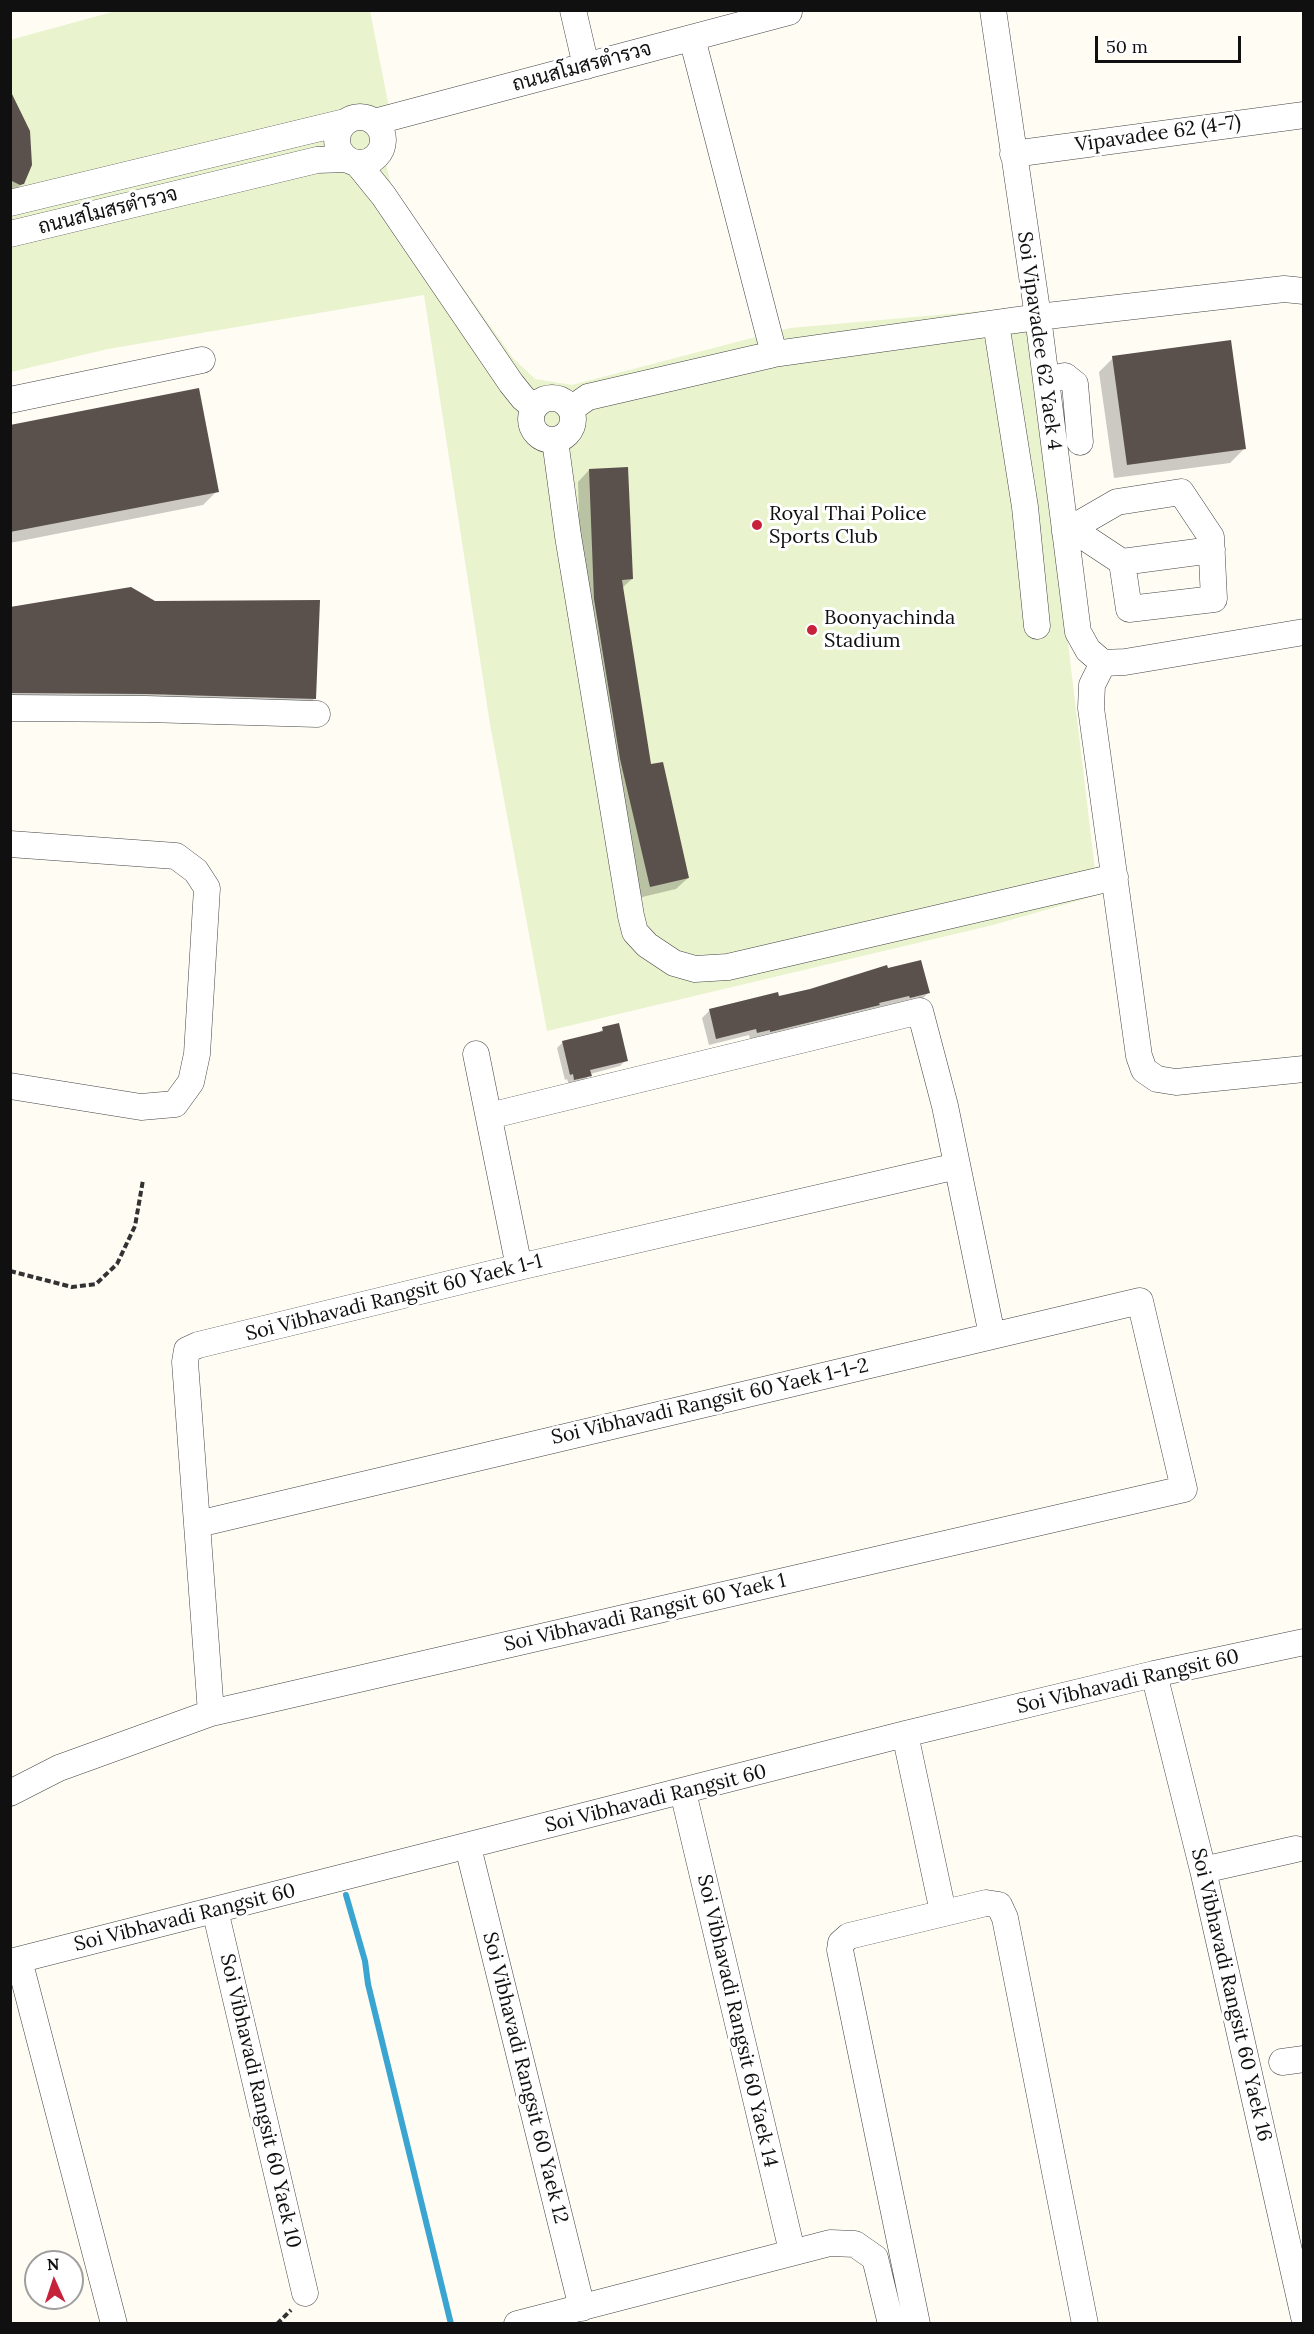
<!DOCTYPE html>
<meta charset="utf-8">
<style>
body{margin:0}
#map{position:relative;width:1314px;height:2334px;overflow:hidden;background:#fffcf4;font-family:Lora,serif}
canvas{display:block}
.frame{position:absolute;inset:0;border:12px solid #101010;pointer-events:none}
.north{position:absolute;left:24px;top:2250px;width:60px;height:60px;box-sizing:border-box;background:#fff;border:2px solid #9f9f9f;border-radius:50%;rotate:357deg;font-size:16px;font-weight:700;line-height:24px;text-align:center;color:#101010}
.north::after{content:'';display:block;margin:auto;width:21px;height:27px;background:#c6223a;clip-path:polygon(50% 0,100% 100%,50% 72%,0 100%)}
.scale{position:absolute;left:1095px;top:36px;width:146px;height:27px;box-sizing:border-box;border:3px solid #101010;border-top:0;padding-left:8px;font-size:18px;line-height:21px;white-space:nowrap;color:#101010;-webkit-text-stroke:4px #fff;paint-order:stroke}
</style>
<div id="map">
<canvas width="1314" height="2334"></canvas>
<div class="frame"></div>
<div class="north">N</div>
<div class="scale">50 m</div>
</div>
<script>
const ctx = document.querySelector('canvas').getContext('2d');
ctx.lineJoin = 'round';
function fill(path, color) {
  ctx.fillStyle = color;
  ctx.fill(path, 'evenodd');
}
function poly(rows) {
  const path = new Path2D();
  for (const r of rows) {
    if (r.length === 3) {
      path.moveTo(r[0] + r[2], r[1]);
      path.arc(r[0], r[1], r[2], 0, 2 * Math.PI);
      continue;
    }
    path.moveTo(r[0], r[1]);
    for (let i = 2; i < r.length; i += 2) path.lineTo(r[i], r[i + 1]);
  }
  return path;
}
function stroke(path, color, width, dash) {
  ctx.strokeStyle = color;
  ctx.lineWidth = width;
  ctx.lineCap = dash ? 'butt' : 'round';
  ctx.setLineDash(dash || []);
  ctx.stroke(path);
}
function write(font, color, halo, rows, align = 'center') {
  ctx.font = font + ' Lora,Sarabun,serif';
  ctx.lineWidth = 6;
  ctx.setLineDash([]);
  ctx.textBaseline = 'middle';
  ctx.strokeStyle = halo;
  ctx.fillStyle = color;
  for (const [text, x, y, turn = 0] of rows) {
    ctx.save();
    ctx.translate(x, y);
    ctx.rotate((+turn || 0) * Math.PI / 180);
    ctx.textAlign = isNaN(turn) ? turn : align;
    if (halo) ctx.strokeText(text, 0, 0);
    ctx.fillText(text, 0, 0);
    ctx.restore();
  }
}
const pitch = poly([
 [116,11,370,11,394,133,384,157,392,188,513,358,535,379,572,385,790,328,1028,307,1098,895,993,925,547,1031,490,724,424,295,108,349,11,372,10,40]
]);
const shadow = poly([
 [10,102,23,183,10,196],
 [1113,358,1244,449,1230,463,1114,478,1099,372],
 [10,426,217,491,203,505,10,543],
 [589,470,632,579,622,588,650,766,688,878,676,889,638,898,582,611,578,482],
 [10,609,315,698,301,712,10,706],
 [887,970,928,993,921,1000,902,1005,902,1002,763,1039,763,1036,750,1039,749,1035,709,1045,702,1018,709,1011,777,994,778,998],
 [603,1029,626,1060,620,1066,590,1074,584,1081,569,1085,567,1079,565,1080,557,1048,563,1042,598,1033]
]);
const stream = poly([
 [346,1895,365,1961,368,1984,451,2324]
]);
const building = poly([
 [10,90,30,131,32,165,24,184,20,185,10,180],
 [1231,340,1246,449,1127,465,1112,356],
 [199,388,219,492,10,532,10,425],
 [628,467,633,579,622,580,651,764,663,762,689,878,650,887,620,759,594,599,589,469],
 [131,587,155,601,320,600,316,699,146,694,10,693,10,607],
 [921,960,930,993,910,998,909,996,879,1003,880,1005,770,1032,770,1030,757,1033,756,1029,716,1039,709,1009,778,992,779,996,810,989,887,965,888,968],
 [619,1023,628,1061,590,1070,592,1076,574,1080,573,1074,570,1075,562,1041,603,1031,602,1027]
]);
const path = poly([
 [10,1271,72,1287,96,1284,117,1264,135,1226,143,1180],
 [277,2324,291,2310]
]);
const minor = poly([
 [573,10,586,66],
 [993,10,1038,317,1078,632,1088,650,1103,663],
 [692,38,774,354],
 [360,140,23],
 [374,122,789,12],
 [1013,154,1304,115],
 [357,163,383,195,511,383,523,398,534,407],
 [10,203,345,122],
 [10,234,317,160,346,159],
 [996,323,1025,507,1037,626],
 [1046,380,1065,376,1075,384,1080,442],
 [552,419,21],
 [10,400,202,360],
 [571,409,588,397,774,354,1038,317,1284,289,1304,291],
 [555,440,568,536,631,916,635,932,647,945,674,963,695,969,728,967,1115,877],
 [1065,532,1117,502,1181,492,1211,537,1214,599,1129,609,1122,562,1072,529],
 [1122,562,1212,550],
 [1103,663,1092,685,1091,708,1139,1056,1144,1070,1157,1079,1176,1082,1304,1069],
 [1103,663,1125,662,1304,632],
 [10,708,146,709,317,714],
 [10,844,176,856,196,871,207,888,197,1054,191,1082,175,1104,141,1107,10,1086],
 [476,1054,519,1267],
 [489,1116,920,1011,945,1106,992,1335],
 [1154,1674,1203,1870,1304,2317],
 [211,1713,185,1362,187,1350,198,1345,519,1267,957,1166],
 [905,1734,943,1912],
 [683,1792,792,2251],
 [10,1793,59,1768,211,1713,1184,1489,1140,1301,198,1524],
 [468,1847,582,2308],
 [1203,1870,1296,1849],
 [215,1910,305,2293],
 [19,1960,114,2324],
 [10,1962,905,1734,1154,1674,1304,1642],
 [1282,2062,1304,2059],
 [517,2324,830,2243,855,2244,875,2258,891,2324],
 [917,2324,840,1950,841,1943,849,1936,986,1903,999,1905,1005,1918,1085,2324]
]);
const markers = [
 [757,525,6,"#c6223a"],
 [812,630,6,"#c6223a"]
];
const streetNames = [
 ["ถนนสโมสรตำรวจ",582,67,-15],
 ["Vipavadee 62 (4-7)",1158,134,-8],
 ["ถนนสโมสรตำรวจ",108,211,-14],
 ["Soi Vipavadee 62 Yaek 4",1039,341,82],
 ["Soi Vibhavadi Rangsit 60 Yaek 1-1",394,1298,-14],
 ["Soi Vibhavadi Rangsit 60 Yaek 1-1-2",710,1402,-13],
 ["Soi Vibhavadi Rangsit 60 Yaek 1",645,1613,-13],
 ["Soi Vibhavadi Rangsit 60",1128,1682,-13],
 ["Soi Vibhavadi Rangsit 60",656,1799,-14],
 ["Soi Vibhavadi Rangsit 60",185,1918,-14],
 ["Soi Vibhavadi Rangsit 60 Yaek 16",1231,1995,77],
 ["Soi Vibhavadi Rangsit 60 Yaek 14",737,2021,77],
 ["Soi Vibhavadi Rangsit 60 Yaek 12",525,2078,76],
 ["Soi Vibhavadi Rangsit 60 Yaek 10",260,2101,77]
];
const poiNames = [
 ["Royal Thai Police",769,514],
 ["Sports Club",769,537],
 ["Boonyachinda",824,618],
 ["Stadium",824,641]
];
fill(pitch, '#e9f3cd');
fill(shadow, '#0003');
stroke(stream, '#3ba5d2', 6);
fill(building, '#5a504c');
stroke(minor, '#434343', 27);
stroke(path, '#323232', 4, [6, 3]);
stroke(minor, '#fff', 26);
for (const [x, y, r, color] of markers) {
  const dot = new Path2D();
  dot.arc(x, y, r, 0, 2 * Math.PI);
  ctx.fillStyle = color;
  ctx.fill(dot);
  stroke(dot, '#fff', 2);
}
write('20px', '#101010', '#fff', streetNames);
write('20px', '#101010', '#fff', poiNames, 'left');
</script>
